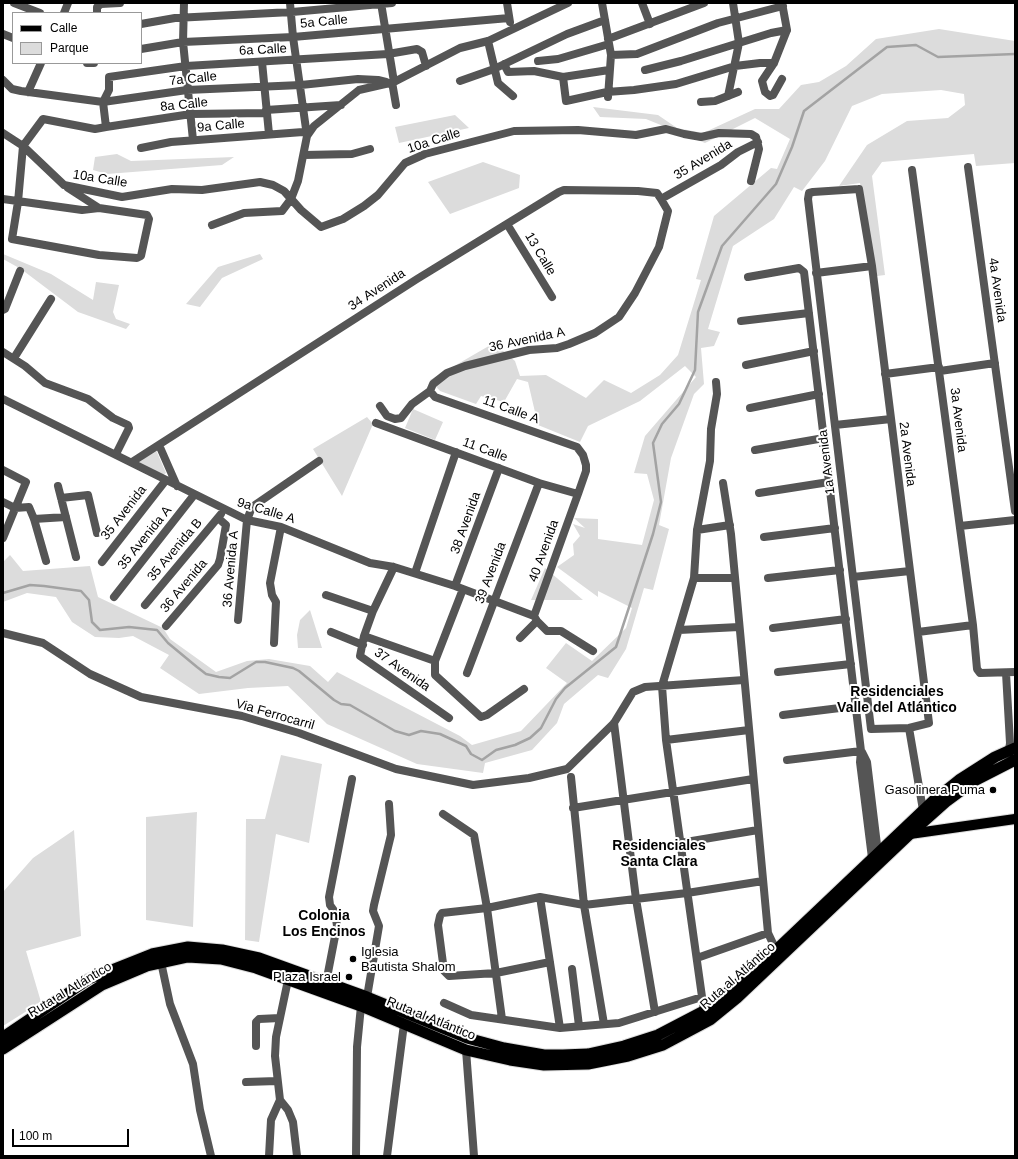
<!DOCTYPE html>
<meta charset="utf-8">
<style>
body{margin:0}
#map{position:relative;width:1018px;height:1159px;overflow:hidden;background:#fff;font-family:Helvetica,sans-serif}
canvas{display:block}
.frame{position:absolute;inset:0;border:4px solid #000;pointer-events:none}
.legend{position:absolute;left:12px;top:12px;width:130px;height:52px;box-sizing:border-box;background:#fff;border:1px solid #999;margin:0;padding:5px 7px;list-style:none;font-size:12px;color:#000}
.legend li{display:flex;align-items:center;gap:8px;height:20px}
.legend b{width:20px;border:1px solid #999}
.scale{position:absolute;left:12px;top:1129px;width:117px;height:18px;box-sizing:border-box;border:2px solid #000;border-top:0;padding-left:5px;font-size:12px;line-height:14px;white-space:nowrap;color:#000;-webkit-text-stroke:3px #fff;paint-order:stroke}
</style>
<div id="map">
<canvas width="1018" height="1159"></canvas>
<div class="frame"></div>
<ul class="legend">
<li><b style="height:5px;background:#000"></b>Calle</li>
<li><b style="height:11px;background:#dcdcdc"></b>Parque</li>
</ul>
<div class="scale">100 m</div>
</div>
<script>
const ctx = document.querySelector('canvas').getContext('2d');
ctx.lineJoin = 'round';
function fill(path, color) {
  ctx.fillStyle = color;
  ctx.fill(path, 'evenodd');
}
function poly(rows) {
  const path = new Path2D();
  for (const r of rows) {
    path.moveTo(r[0], r[1]);
    for (let i = 2; i < r.length; i += 2) path.lineTo(r[i], r[i + 1]);
  }
  return path;
}
function stroke(path, color, width, dash) {
  ctx.strokeStyle = color;
  ctx.lineWidth = width;
  ctx.lineCap = dash ? 'butt' : 'round';
  ctx.setLineDash(dash || []);
  ctx.stroke(path);
}
function write(font, color, halo, rows, align = 'center') {
  ctx.font = font + ' Helvetica,sans-serif';
  ctx.lineWidth = 4;
  ctx.setLineDash([]);
  ctx.textBaseline = 'middle';
  ctx.strokeStyle = halo;
  ctx.fillStyle = color;
  for (const [text, x, y, turn = 0] of rows) {
    ctx.save();
    ctx.translate(x, y);
    ctx.rotate((+turn || 0) * Math.PI / 180);
    ctx.textAlign = isNaN(turn) ? turn : align;
    if (halo) ctx.strokeText(text, 0, 0);
    ctx.fillText(text, 0, 0);
    ctx.restore();
  }
}
const green = poly([
 [939,29,1015,41,1015,163,976,166,974,154,882,162,872,176,885,275,877,276,860,183,839,186,867,145,907,121,948,118,965,105,964,94,941,90,882,94,852,106,825,161,802,191,794,187,774,219,733,246,708,329,720,332,714,346,701,348,704,384,694,394,671,458,659,525,669,529,653,590,644,588,626,649,608,678,598,675,564,704,557,723,532,750,485,763,483,773,417,764,327,724,288,686,248,688,199,694,160,668,169,655,133,636,119,638,95,637,72,622,56,597,27,593,3,602,3,562,10,555,23,571,90,566,98,597,163,628,170,639,216,672,247,661,269,659,310,666,328,682,337,672,460,736,472,745,521,731,567,683,546,668,566,643,592,661,626,628,632,608,598,591,598,597,557,567,574,555,573,544,580,536,573,524,585,528,574,518,598,519,598,539,642,545,654,500,647,474,634,473,645,436,696,377,685,366,640,401,588,426,580,442,538,425,528,382,517,379,504,402,481,396,476,404,440,391,430,380,494,343,515,361,520,376,546,375,586,398,604,380,631,393,660,375,678,355,701,280,696,279,714,216,771,168,777,169,790,139,755,118,705,143,646,119,600,117,593,107,658,115,677,128,703,133,755,109,779,109,801,85,819,82,846,66,876,39],
 [455,115,469,128,399,143,395,127],
 [117,154,131,161,234,157,222,165,107,174,93,170,95,157],
 [483,162,520,175,519,188,450,214,428,182],
 [3,254,51,274,93,300,96,282,119,285,113,312,116,319,130,324,126,329,78,312,21,269,3,259],
 [260,254,263,259,222,278,200,307,186,304,218,267],
 [413,409,443,422,435,440,405,428],
 [367,417,373,424,342,496,313,449],
 [156,450,166,473,162,476,138,463],
 [545,568,583,600,531,600],
 [310,610,322,648,298,648,297,635,300,620],
 [281,755,322,764,309,843,276,834,259,942,245,940,246,819,265,819],
 [197,812,193,927,146,920,146,817],
 [74,830,81,936,26,951,41,1002,3,1026,3,892,33,858]
]);
const stream = poly([
 [3,593,30,585,44,586,81,591,89,600,92,622,100,630,129,627,157,630,168,643,197,667,206,674,219,677,230,678,256,662,265,662,293,668,299,671,334,700,341,704,350,705,395,731,409,735,421,731,440,734,466,746,471,754,482,760,496,750,515,745,530,738,541,728,556,699,565,688,616,647,653,534,661,502,653,443,662,424,679,404,695,370,698,312,722,246,776,184,792,147,804,111,887,47,916,45,938,57,1015,54]
]);
const minor = poly([
 [14,3,40,13],
 [184,3,183,42,193,140],
 [290,3,293,37,307,136],
 [381,3,394,82],
 [507,3,510,22],
 [602,3,611,55,608,97],
 [642,3,650,24],
 [64,13,68,3],
 [97,13,97,7,101,4,120,3],
 [141,24,175,18,292,12,392,3],
 [3,34,13,38],
 [608,39,704,3],
 [488,41,498,83,513,96],
 [141,49,183,42,293,37,509,18],
 [611,55,637,54,718,23,783,6],
 [538,61,558,59,609,44],
 [262,62,269,134],
 [87,63,94,63],
 [504,64,508,72,534,71,563,77,609,70],
 [645,70,681,61,771,33,787,30],
 [563,77,566,101,607,92,634,90,676,84,735,66,760,63,774,63],
 [782,79,773,95,770,96,765,92,762,81,774,63,787,30,782,3],
 [3,80,12,89,21,91,103,102,187,90,301,85,358,79,378,80,386,82],
 [460,81,494,69,567,34,605,20],
 [392,82,396,105],
 [28,92,41,63],
 [728,96,739,43,733,3],
 [701,102,715,101,738,92],
 [266,110,341,105],
 [106,127,191,114,266,113],
 [3,133,23,146,64,185,122,197,172,189,202,190,260,182,273,185,284,191,301,210,321,227,343,219,364,206,378,195,405,163,425,154,514,131,578,130,636,135,666,129,684,134,701,137,719,133,751,134,756,137,759,149,751,181],
 [141,148,171,142,303,132],
 [304,155,352,154,370,149],
 [968,167,1015,511],
 [912,170,973,625,977,669,980,673,1015,672],
 [68,188,99,208,147,215,149,219,141,256,137,258,99,255,12,239,18,202,23,146,43,119,95,129,106,127,103,102,109,90,109,77,186,66,388,54,417,49,422,52,426,66],
 [859,189,872,266,929,723,909,728,871,729,808,199,809,193,813,192,859,189],
 [3,199,82,210,99,208],
 [661,199,721,165,738,152,758,142],
 [507,224,552,297],
 [212,225,244,213,282,211,291,199,298,181,307,136,314,126,359,90,394,82,460,48,488,41,568,3],
 [816,273,872,266],
 [748,277,799,268,804,272,861,751,860,762,872,858],
 [3,310,5,309,20,271],
 [741,321,809,313],
 [3,352,25,366,45,383,88,399,113,418,128,425,129,428,116,454],
 [14,358,51,299],
 [746,365,814,351],
 [940,371,995,363],
 [885,374,939,367],
 [3,399,247,520,281,527,370,563,394,567,455,586,534,616],
 [750,408,819,394],
 [376,423,539,483,578,494,586,471,586,465,583,455,577,447,435,397,430,391],
 [835,425,891,419],
 [159,445,177,486],
 [755,450,824,438],
 [132,462,417,279,559,192,564,190,638,191,657,193,661,199,668,211,659,247,635,293,619,317,595,333,569,344,557,348,529,350,465,366,447,373,433,384,430,391,412,404,401,418,395,419,387,416,380,406],
 [3,470,26,482,3,538],
 [723,483,731,534,768,933,776,950],
 [58,486,76,557],
 [759,493,829,482],
 [61,498,88,495,97,533],
 [3,502,15,508,29,507,34,519,46,561],
 [34,519,66,517],
 [960,526,1015,520],
 [697,530,730,525],
 [764,537,835,528],
 [102,562,166,480],
 [394,567,373,611,364,636,360,656,449,718],
 [415,573,456,452],
 [853,577,910,571],
 [694,578,734,578],
 [768,578,840,570],
 [455,586,499,468],
 [463,589,435,661,435,675,481,717,487,715,524,689],
 [326,595,373,611],
 [114,597,194,495],
 [145,605,221,514],
 [534,616,578,494],
 [238,620,247,520,252,507,319,461],
 [537,621,547,631,561,631,593,651],
 [166,626,218,565,220,559,226,525,218,518],
 [773,628,846,619],
 [679,630,739,627],
 [331,632,363,645],
 [918,632,973,625],
 [3,633,43,643,90,674,141,697,242,716,299,733,396,769,473,785,529,778,567,769,614,723,633,692,645,687,744,680],
 [364,636,435,661],
 [520,638,537,621,534,616],
 [274,643,276,602,272,595,270,583,281,527],
 [778,672,851,664],
 [467,673,539,483],
 [1006,673,1010,743,1009,750],
 [783,715,856,706],
 [614,723,636,899,655,1012],
 [909,728,923,810],
 [666,740,749,730],
 [862,752,867,762,878,853],
 [787,760,861,751],
 [571,777,584,905,604,1024],
 [573,808,753,779],
 [443,814,474,835,487,908,502,1019],
 [680,843,758,830],
 [540,897,560,1028],
 [697,958,768,933],
 [161,962,170,1004,193,1064,200,1110,211,1156],
 [550,962,496,973,449,976,444,971,438,925,440,916,442,913,487,908,540,897,584,905,687,893,763,881],
 [572,969,579,1026],
 [326,983,337,926,335,912,330,905,329,897,352,779],
 [367,997,379,926,373,911,374,905,391,835,389,804],
 [444,1003,471,1015,560,1028,619,1023,702,997],
 [704,1011,666,740,662,686,694,578,697,530,710,461,711,429,717,394,716,382],
 [256,1046,256,1022,259,1019,280,1018],
 [466,1050,474,1156],
 [246,1082,277,1081],
 [280,1100,288,1110,293,1122,297,1156],
 [269,1156,271,1120,280,1100,275,1056,276,1037,288,980],
 [356,1156,357,1047,361,1006],
 [387,1156,404,1024]
]);
const major = poly([
 [910,834,1015,819]
]);
const highway = poly([
 [3,1037,89,979,152,954,188,947,222,950,259,958,367,997,467,1038,504,1048,544,1055,563,1055,588,1054,624,1046,658,1035,704,1011,754,971,934,800,959,780,995,757,1015,748],
 [3,1049,102,985,147,966,188,957,221,959,256,968,361,1006,466,1050,510,1060,544,1065,588,1064,628,1056,663,1045,710,1020,737,998,910,834,947,801,974,781,1015,760]
]);
const markers = [
 [993,790,4,"#000"],
 [353,959,4,"#000"],
 [349,977,4,"#000"]
];
const streetNames = [
 ["5a Calle",324,22,-5],
 ["6a Calle",263,50,-3],
 ["7a Calle",193,79,-6],
 ["8a Calle",184,105,-6],
 ["9a Calle",221,126,-5],
 ["10a Calle",434,141,-18],
 ["35 Avenida",703,160,-31],
 ["10a Calle",100,179,9],
 ["13 Calle",540,254,59],
 ["34 Avenida",377,290,-33],
 ["4a Avenida",997,290,82],
 ["36 Avenida A",527,340,-12],
 ["11 Calle A",511,410,20],
 ["3a Avenida",958,420,83],
 ["11 Calle",485,450,20],
 ["2a Avenida",907,454,83],
 ["1a Avenida",827,462,-97],
 ["9a Calle A",266,511,17],
 ["35 Avenida",124,513,-52],
 ["38 Avenida",466,523,-70],
 ["35 Avenida A",145,538,-51],
 ["35 Avenida B",175,550,-50],
 ["40 Avenida",544,551,-70],
 ["36 Avenida A",231,569,-85],
 ["39 Avenida",491,573,-69],
 ["36 Avenida",184,586,-50],
 ["37 Avenida",402,670,35],
 ["Via Ferrocarril",275,715,16],
 ["Ruta al Atlántico",738,976,-41],
 ["Ruta al Atlántico",70,990,-31],
 ["Ruta al Atlántico",431,1019,22]
];
const poiNames = [
 ["Gasolinera Puma",985,790],
 ["Iglesia",361,952,"left"],
 ["Bautista Shalom",361,967,"left"],
 ["Plaza Israel",341,977]
];
const neighbourhoodNames = [
 ["Residenciales",897,692],
 ["Valle del Atlántico",897,708],
 ["Residenciales",659,846],
 ["Santa Clara",659,862],
 ["Colonia",324,916],
 ["Los Encinos",324,932]
];
fill(green, '#dcdcdc');
stroke(stream, '#a3a3a3', 2.5);
stroke(major, '#dbdbdb', 12);
stroke(highway, '#dbdbdb', 13);
stroke(minor, '#555', 8);
stroke(major, '#000', 10);
stroke(highway, '#000', 11);
for (const [x, y, r, color] of markers) {
  const dot = new Path2D();
  dot.arc(x, y, r, 0, 2 * Math.PI);
  ctx.fillStyle = color;
  ctx.fill(dot);
  stroke(dot, '#fff', 1.5);
}
write('13px', '#000', '#fff', streetNames);
write('13px', '#000', '#fff', poiNames, 'right');
write('bold 14px', '#000', '#fff', neighbourhoodNames);
</script>
